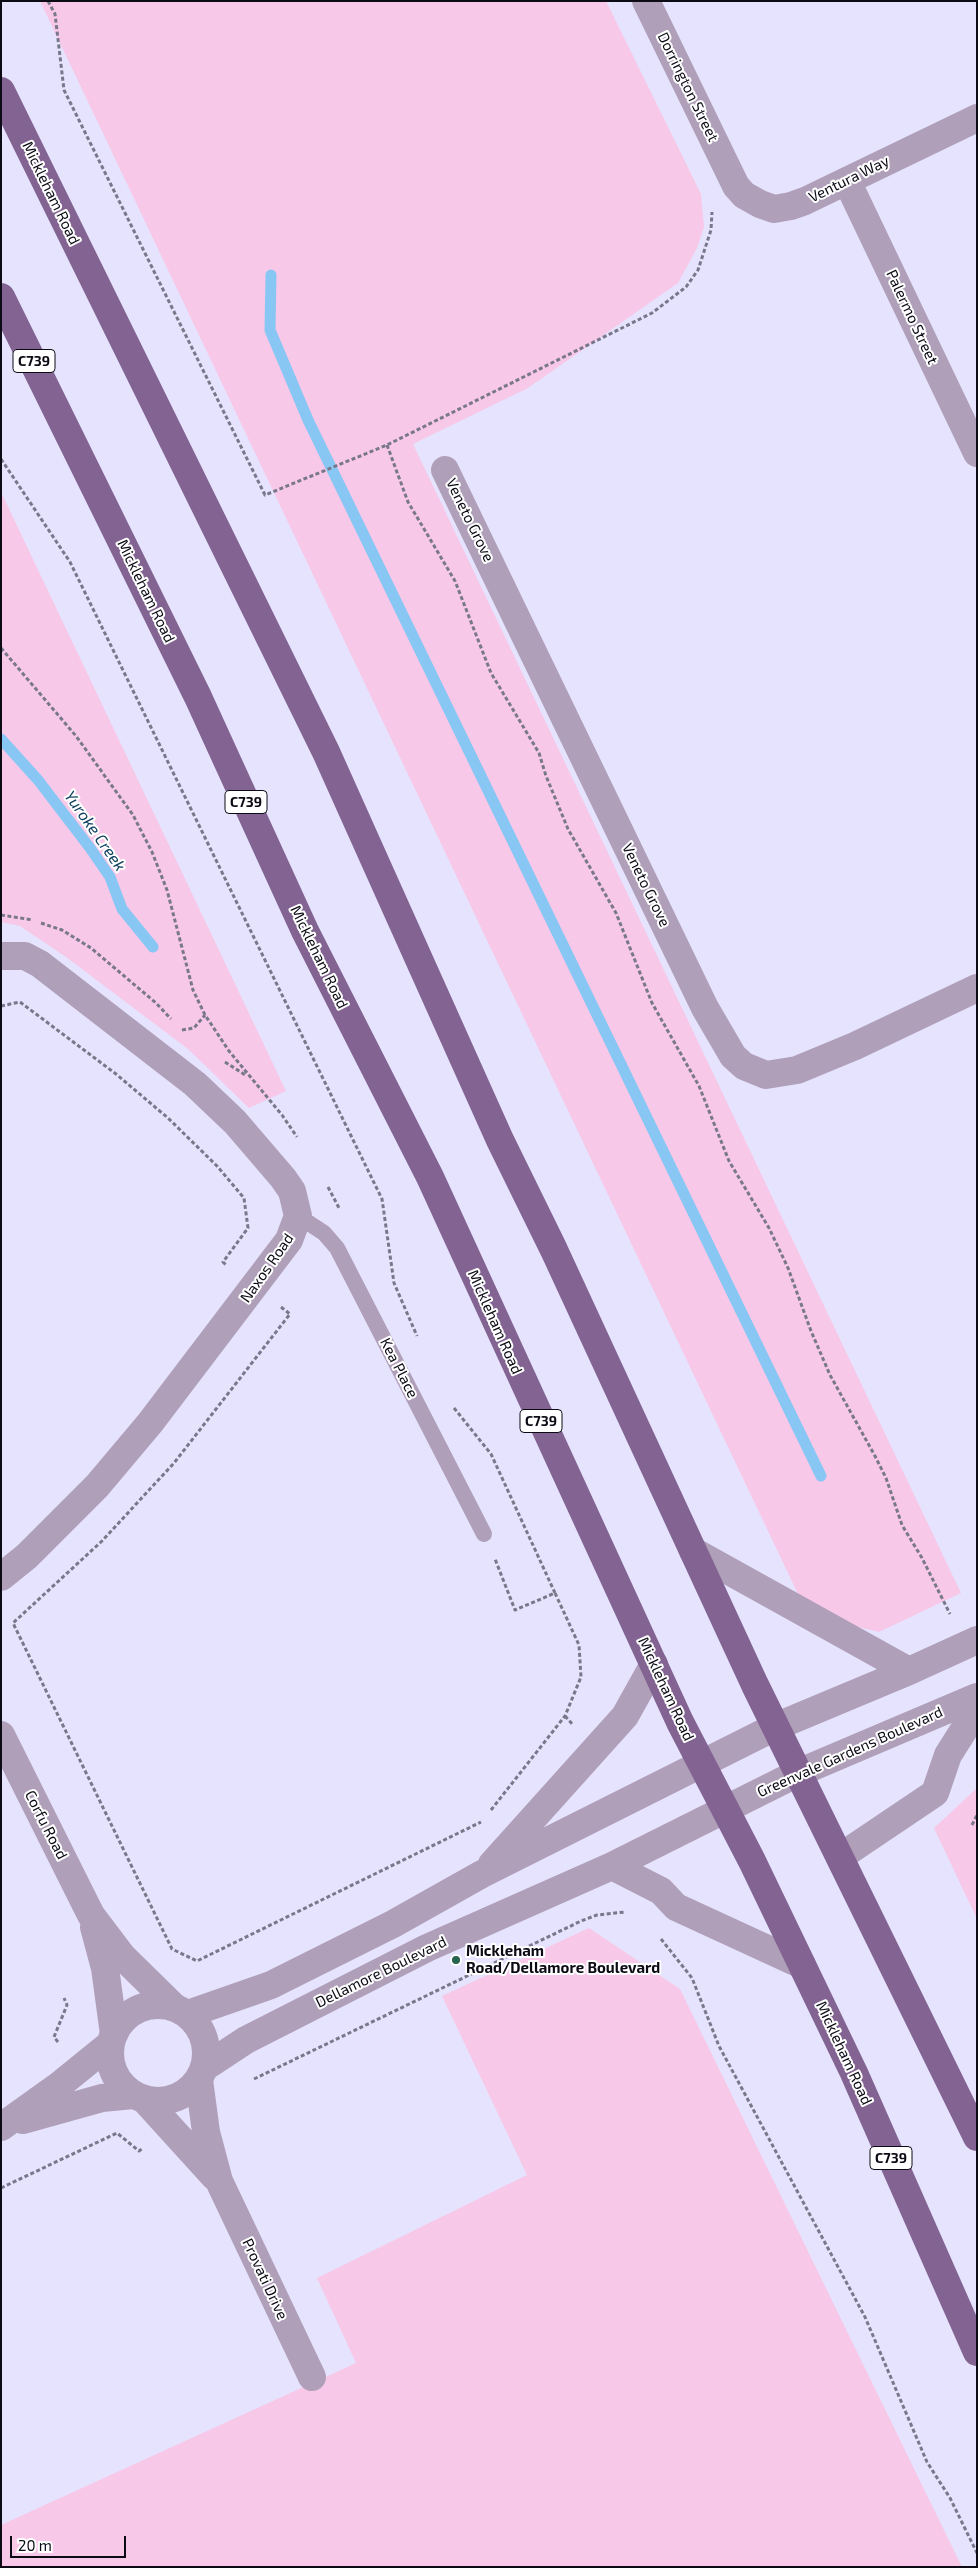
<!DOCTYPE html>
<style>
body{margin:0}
#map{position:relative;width:978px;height:2568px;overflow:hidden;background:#e5e3fe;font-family:"Exo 2",sans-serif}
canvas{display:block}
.frame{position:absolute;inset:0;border:2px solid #0b0a15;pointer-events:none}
.scale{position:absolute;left:10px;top:2536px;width:116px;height:22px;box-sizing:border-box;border:2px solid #0b0a15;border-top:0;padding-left:6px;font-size:15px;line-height:18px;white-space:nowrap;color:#0b0a15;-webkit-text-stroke:4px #fff;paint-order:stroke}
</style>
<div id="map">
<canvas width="978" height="2568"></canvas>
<div class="frame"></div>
<div class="scale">20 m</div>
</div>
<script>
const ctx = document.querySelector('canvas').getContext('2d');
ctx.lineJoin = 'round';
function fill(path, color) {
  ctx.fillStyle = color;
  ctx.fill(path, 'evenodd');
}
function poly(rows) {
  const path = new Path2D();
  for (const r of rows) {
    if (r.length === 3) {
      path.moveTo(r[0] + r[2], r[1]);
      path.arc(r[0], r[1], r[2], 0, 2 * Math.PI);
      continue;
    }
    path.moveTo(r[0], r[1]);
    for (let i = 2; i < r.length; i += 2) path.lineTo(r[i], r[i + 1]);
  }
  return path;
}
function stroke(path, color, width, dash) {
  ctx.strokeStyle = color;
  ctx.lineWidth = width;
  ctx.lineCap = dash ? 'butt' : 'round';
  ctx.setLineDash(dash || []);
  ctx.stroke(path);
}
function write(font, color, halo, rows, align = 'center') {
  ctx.font = font + ' "Exo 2",sans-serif';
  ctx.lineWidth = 4;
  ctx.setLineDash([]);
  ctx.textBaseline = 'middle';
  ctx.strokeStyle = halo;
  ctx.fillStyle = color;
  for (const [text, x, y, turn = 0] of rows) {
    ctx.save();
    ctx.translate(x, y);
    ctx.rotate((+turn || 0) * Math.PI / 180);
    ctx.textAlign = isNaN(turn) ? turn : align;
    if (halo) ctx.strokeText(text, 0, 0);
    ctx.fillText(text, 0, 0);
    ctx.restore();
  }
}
const green = poly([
 [40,1,606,1,701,194,704,227,697,248,678,283,528,388,413,444,961,1593,879,1632,808,1615],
 [1,492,286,1091,249,1108,188,1049,66,957,20,926,1,922],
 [977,1788,977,1919,934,1828],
 [589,1928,680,1989,962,2567,1,2567,1,2525,356,2363,317,2278,527,2175,442,1996]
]);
const stream = poly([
 [271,275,270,330,308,420,821,1476],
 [1,739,38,780,90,848,110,877,122,909,153,947]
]);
const path = poly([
 [48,1,55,14,64,90,265,495,387,445,652,313,686,287,698,270,711,230,712,212],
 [387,445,408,502,455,581,491,673,539,753,546,776,568,829,616,913,652,1003,699,1086,729,1161,769,1228,788,1268,811,1331,830,1375,875,1456,886,1478,902,1525,922,1558,950,1614],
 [1,459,70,562,382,1199,394,1283,417,1336],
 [1,648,76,736,133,815,152,852,167,890,193,990,205,1015,229,1051,282,1115,297,1137],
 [1,915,33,920],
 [41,923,62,930,91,948,156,1003,171,1019],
 [1,1006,20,1002,116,1074,168,1118,217,1166,244,1198,248,1228,223,1262,226,1265],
 [182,1030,194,1028,205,1015],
 [225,1062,247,1076],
 [328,1187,339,1208],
 [281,1307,290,1314,174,1463,102,1541,13,1623,172,1949,197,1961,481,1822],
 [454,1408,491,1454,555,1593],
 [565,1716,573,1725],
 [491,1810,565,1716,581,1677,579,1645,555,1593,515,1610,495,1559],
 [972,1825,977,1815],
 [661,1939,692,1978,719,2046,865,2317,927,2462,950,2498,977,2553],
 [58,2042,54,2037,67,2005,64,1998],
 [254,2079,581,1921,597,1915,625,1912],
 [1,2188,117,2133,139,2151,143,2148]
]);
const service = poly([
 [298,1216,324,1233,337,1248,484,1534]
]);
const minor = poly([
 [646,1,736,186,744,195,760,204,774,209,791,206,805,201,977,118],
 [847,181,977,453],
 [445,470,705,1008,733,1056,744,1066,766,1075,797,1070,855,1046,977,988],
 [1,956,25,956,40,964,195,1084,235,1122,283,1178,292,1191,298,1216,289,1240,150,1423,97,1486,27,1556,1,1577],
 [1,1735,91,1915,122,1956,173,2006],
 [94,1927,105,1968,114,2034],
 [199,2080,206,2132,219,2181,312,2377],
 [145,2100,214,2176]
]);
const tertiary = poly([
 [693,1551,909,1671],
 [840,1857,935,1793,948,1755,977,1709],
 [492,1864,625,1716,654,1664],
 [612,1866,661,1891,676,1907,802,1965],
 [158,2053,48],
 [188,2014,271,1985,393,1924,482,1874,775,1727,909,1671,977,1640],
 [205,2067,246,2040,427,1948,612,1866,798,1773,977,1697],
 [23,2120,102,2098,133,2095],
 [1,2127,57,2087,110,2044]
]);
const primary = poly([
 [1,91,326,752,500,1140,554,1250,755,1685,977,2137],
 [1,297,198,697,305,931,430,1177,680,1722,752,1861,854,2073,977,2352]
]);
const markers = [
 [456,1960,5,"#26644f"]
];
const shields = [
 [34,361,42],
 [246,802,42],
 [541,1421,42],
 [891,2158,42]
];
const shieldNames = [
 ["C739",34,361],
 ["C739",246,802],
 ["C739",541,1421],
 ["C739",891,2158]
];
const streetNames = [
 ["Dorrington Street",688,87,64],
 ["Ventura Way",849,179,-26],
 ["Mickleham Road",51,193,64],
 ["Palermo Street",912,317,65],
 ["Veneto Grove",470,520,64],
 ["Mickleham Road",146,591,64],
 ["Veneto Grove",646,885,64],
 ["Mickleham Road",319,957,64],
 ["Naxos Road",267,1268,-55],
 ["Mickleham Road",495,1322,66],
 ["Kea Place",399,1368,63],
 ["Mickleham Road",666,1689,65],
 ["Greenvale Gardens Boulevard",850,1752,-24],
 ["Corfu Road",46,1825,63],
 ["Dellamore Boulevard",381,1972,-26],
 ["Mickleham Road",844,2053,65],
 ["Provati Drive",265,2279,65]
];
const poiNames = [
 ["Mickleham",466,1951],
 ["Road/Dellamore Boulevard",466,1968]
];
const waterNames = [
 ["Yuroke Creek",95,831,55]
];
fill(green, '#f8c8e8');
stroke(stream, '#88c6f4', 11);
stroke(path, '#79788b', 3, [4, 2.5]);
stroke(service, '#b09fb9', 16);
stroke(minor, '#b09fb9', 28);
stroke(tertiary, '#b09fb9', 28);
stroke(primary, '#826391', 28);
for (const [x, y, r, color] of markers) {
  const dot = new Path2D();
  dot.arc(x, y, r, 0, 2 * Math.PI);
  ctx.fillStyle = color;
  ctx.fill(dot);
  stroke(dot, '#fff', 2);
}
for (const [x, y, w] of shields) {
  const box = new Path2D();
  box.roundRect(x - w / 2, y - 11.5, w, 23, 4);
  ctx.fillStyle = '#fff';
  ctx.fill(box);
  stroke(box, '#0b0a15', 1);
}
write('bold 14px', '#0b0a15', null, shieldNames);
write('15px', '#0b0a15', '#fff', streetNames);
write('bold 15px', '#0b0a15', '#fff', poiNames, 'left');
write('italic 16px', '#114160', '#fff', waterNames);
</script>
